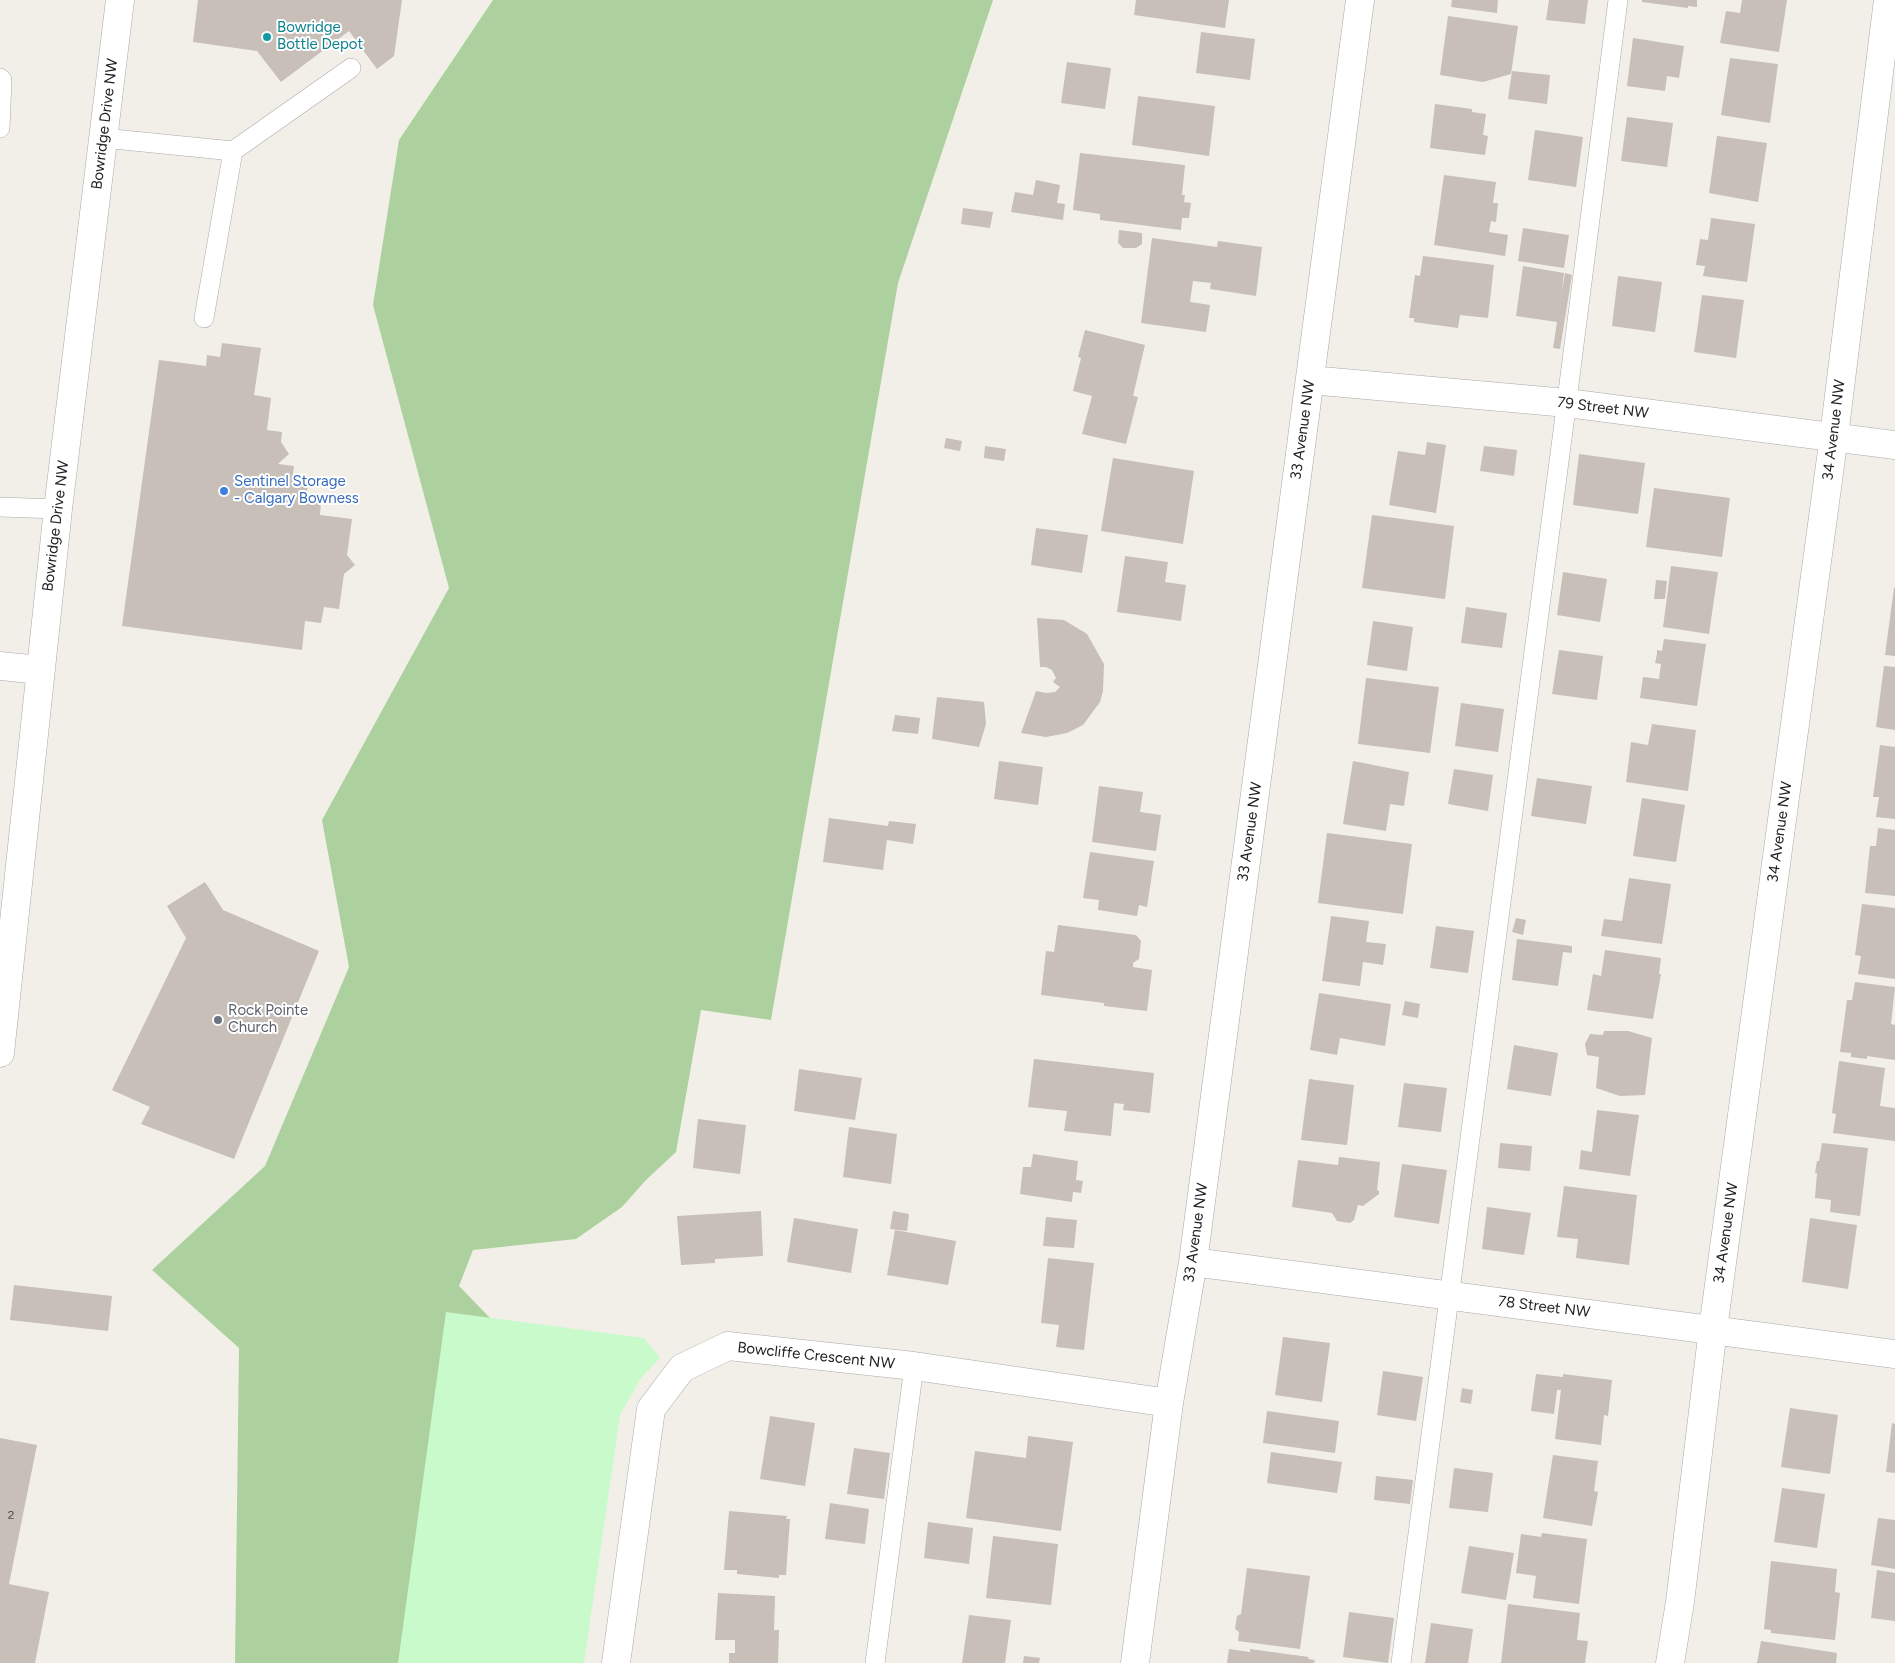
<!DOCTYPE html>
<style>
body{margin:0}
canvas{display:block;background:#f2efe9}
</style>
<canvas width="1895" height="1663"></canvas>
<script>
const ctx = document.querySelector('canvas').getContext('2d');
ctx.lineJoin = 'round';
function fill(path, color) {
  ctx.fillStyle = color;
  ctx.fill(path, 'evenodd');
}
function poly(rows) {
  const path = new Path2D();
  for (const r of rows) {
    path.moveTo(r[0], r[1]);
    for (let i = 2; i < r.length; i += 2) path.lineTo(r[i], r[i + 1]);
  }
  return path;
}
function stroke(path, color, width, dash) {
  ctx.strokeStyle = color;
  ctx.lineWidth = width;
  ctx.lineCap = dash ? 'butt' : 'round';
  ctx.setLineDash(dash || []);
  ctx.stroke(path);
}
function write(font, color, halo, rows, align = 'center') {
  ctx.font = font + ' Figtree,sans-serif';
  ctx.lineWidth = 4;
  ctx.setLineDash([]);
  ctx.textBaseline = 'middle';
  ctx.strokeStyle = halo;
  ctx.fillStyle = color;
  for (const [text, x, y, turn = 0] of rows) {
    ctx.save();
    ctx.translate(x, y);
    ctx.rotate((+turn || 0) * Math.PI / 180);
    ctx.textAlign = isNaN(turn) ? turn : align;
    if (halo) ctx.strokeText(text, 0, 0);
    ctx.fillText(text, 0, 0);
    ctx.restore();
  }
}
const forest = poly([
 [493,0,993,0,898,283,771,1020,701,1010,676,1152,646,1180,622,1207,576,1239,473,1250,459,1286,529,1358,414,1663,235,1663,239,1348,152,1270,265,1166,349,967,322,820,449,588,373,305,399,140]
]);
const park = poly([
 [446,1312,644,1338,660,1358,641,1378,620,1415,584,1663,398,1663]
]);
const building = poly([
 [198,0,402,0,394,56,377,69,349,31,281,82,257,51,193,42],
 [1136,0,1229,0,1225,28,1134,15],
 [1452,0,1498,0,1497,13,1451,7],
 [1549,0,1588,0,1585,24,1546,20],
 [1642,0,1697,0,1697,7,1688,6,1688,8,1642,2],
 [1742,0,1787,0,1779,52,1720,43,1726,11,1740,13],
 [1448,16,1518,26,1511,74,1483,82,1440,75],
 [1201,32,1255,39,1250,80,1196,73],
 [1633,38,1684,46,1679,78,1667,76,1665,91,1627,86],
 [1730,58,1778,64,1770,123,1721,115],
 [1067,62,1111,68,1105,109,1061,103],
 [1512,71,1550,75,1547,104,1508,99],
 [1138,96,1215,106,1209,156,1132,145],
 [1435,104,1472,109,1472,112,1486,114,1483,135,1488,136,1485,155,1430,148],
 [1627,117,1673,123,1667,167,1621,161],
 [1535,130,1583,137,1576,187,1528,180],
 [1717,136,1767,143,1758,202,1709,193],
 [1080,153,1185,165,1182,195,1185,195,1184,202,1191,203,1189,218,1182,218,1181,230,1100,220,1100,214,1073,210],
 [1444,175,1496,182,1493,203,1498,203,1496,222,1491,221,1489,232,1508,235,1505,256,1434,245],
 [1036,180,1060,185,1057,203,1065,204,1063,220,1011,212,1015,192,1033,195],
 [963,208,993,212,990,228,961,224],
 [1711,218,1755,224,1747,282,1703,276,1705,266,1696,265,1700,239,1708,240],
 [1523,228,1569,235,1564,268,1518,261],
 [1119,230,1142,233,1142,244,1136,248,1123,248,1118,243],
 [1152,238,1217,247,1218,241,1262,247,1256,296,1210,289,1211,283,1193,281,1190,302,1210,305,1206,332,1141,323],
 [1423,256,1494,265,1488,318,1460,315,1458,328,1414,322,1414,318,1409,318,1415,275,1420,276],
 [1523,266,1564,273,1561,296,1565,273,1572,275,1560,349,1553,348,1557,322,1516,316],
 [1618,276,1662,282,1655,332,1612,326],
 [1702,295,1744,300,1736,358,1694,352],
 [1085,330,1145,345,1133,396,1138,397,1126,444,1082,434,1092,396,1073,391,1081,358,1078,357],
 [222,343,261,348,254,395,271,398,267,430,282,432,281,442,289,454,278,464,294,466,292,481,308,484,306,499,321,501,320,515,352,519,347,555,355,565,344,574,339,609,324,607,321,623,305,621,302,650,122,626,159,360,206,366,207,355,220,357],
 [946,438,962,441,960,451,944,448],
 [1427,442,1446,445,1436,513,1389,505,1398,451,1425,455],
 [985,446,1006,449,1004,461,984,458],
 [1484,446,1517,450,1514,476,1480,471],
 [1579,454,1645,463,1638,514,1573,505],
 [1113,458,1194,471,1183,544,1101,531],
 [1654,488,1730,498,1722,557,1646,547],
 [1372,515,1454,526,1445,599,1362,588],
 [1036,528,1088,535,1082,573,1031,565],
 [1125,556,1168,562,1165,582,1186,585,1181,621,1117,612],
 [1671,566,1718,572,1709,634,1663,627],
 [1563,572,1607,579,1600,622,1557,615],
 [1656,580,1667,581,1665,599,1654,599],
 [1894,588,1895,588,1895,656,1885,655],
 [1466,607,1507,613,1502,648,1461,643],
 [1037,618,1064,620,1087,634,1104,664,1103,691,1100,702,1083,725,1067,733,1046,737,1021,733,1036,691,1046,693,1055,692,1060,687,1053,682,1056,678,1052,670,1046,667,1040,667],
 [1373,621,1413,627,1407,671,1367,665],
 [1664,639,1706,644,1697,706,1640,698,1643,677,1659,679,1661,664,1655,663,1657,654,1657,650,1662,651],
 [1559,650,1603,656,1597,700,1552,694],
 [1884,666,1895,667,1895,730,1876,727],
 [1366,678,1439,687,1430,753,1358,744],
 [937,697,984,702,986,724,979,747,932,739],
 [1461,703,1504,709,1498,752,1455,746],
 [895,715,920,718,918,734,892,731],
 [1652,724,1696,730,1688,791,1626,782,1631,742,1648,745],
 [1880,745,1895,747,1895,819,1876,817,1879,797,1873,797],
 [999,761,1043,767,1038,805,994,799],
 [1353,761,1409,772,1404,806,1390,804,1386,831,1343,824],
 [1454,769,1493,775,1488,811,1448,804],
 [1537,778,1592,786,1586,824,1531,816],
 [1099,786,1143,792,1140,812,1161,815,1156,851,1092,842],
 [1642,798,1685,805,1676,862,1633,856],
 [829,818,888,826,889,821,916,824,913,844,887,840,883,870,823,862],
 [1878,828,1895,830,1895,896,1865,893,1870,846,1876,846],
 [1327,833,1412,844,1403,914,1318,903],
 [1090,852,1154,861,1147,907,1139,905,1137,916,1098,910,1099,900,1083,898],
 [1629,878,1671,884,1662,944,1601,936,1604,919,1622,921],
 [205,882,223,910,319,951,234,1159,141,1124,150,1107,112,1090,186,938,167,906],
 [1862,904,1895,908,1895,979,1858,974,1861,956,1855,955],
 [1331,916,1369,921,1366,942,1386,944,1383,965,1363,962,1360,986,1322,981],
 [1516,918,1526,920,1523,935,1512,932],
 [1058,925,1136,935,1141,941,1139,959,1133,963,1133,967,1152,970,1147,1011,1104,1006,1104,1003,1041,995,1046,951,1054,952],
 [1436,926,1474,931,1468,973,1430,968],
 [1517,939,1572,946,1572,953,1563,952,1558,986,1512,980],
 [1605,950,1661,958,1659,974,1661,974,1653,1019,1587,1010,1593,974,1601,976],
 [1855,982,1895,987,1891,1024,1895,1025,1895,1060,1867,1056,1867,1059,1851,1057,1851,1053,1840,1052,1847,1000,1852,1000],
 [1319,993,1391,1004,1385,1046,1340,1038,1337,1055,1310,1050],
 [1405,1001,1420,1004,1418,1018,1402,1015],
 [1604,1031,1628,1031,1652,1038,1645,1095,1620,1096,1596,1088,1599,1057,1587,1055,1585,1044,1590,1034,1603,1035],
 [1514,1045,1558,1053,1551,1096,1507,1089],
 [1034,1059,1154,1073,1150,1113,1123,1110,1124,1104,1114,1103,1111,1136,1064,1131,1067,1111,1028,1107],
 [1839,1061,1885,1068,1880,1106,1895,1108,1895,1141,1833,1133,1836,1114,1832,1113],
 [799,1069,862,1078,855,1120,794,1111],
 [1309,1079,1354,1085,1347,1145,1301,1140],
 [1404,1083,1447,1088,1441,1132,1398,1127],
 [1597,1110,1639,1115,1630,1176,1579,1169,1581,1150,1592,1152],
 [698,1119,746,1125,740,1174,693,1168],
 [849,1127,897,1134,891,1184,843,1177],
 [1500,1143,1532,1146,1530,1171,1498,1168],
 [1822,1143,1868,1148,1860,1216,1830,1212,1831,1200,1815,1198,1817,1173,1815,1173,1817,1161,1819,1161],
 [1033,1154,1078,1161,1076,1180,1083,1181,1081,1193,1073,1192,1072,1202,1020,1194,1023,1167,1031,1167],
 [1339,1157,1380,1162,1377,1190,1379,1191,1379,1194,1363,1206,1358,1205,1354,1220,1350,1223,1337,1221,1332,1213,1292,1207,1298,1160,1338,1165],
 [1402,1164,1447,1170,1439,1224,1394,1217],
 [1564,1186,1637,1195,1629,1265,1576,1258,1578,1239,1557,1237],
 [1487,1207,1531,1213,1524,1255,1482,1249],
 [761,1211,763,1256,715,1259,715,1263,681,1265,677,1216],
 [893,1211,909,1214,907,1231,890,1229],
 [1046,1217,1077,1220,1074,1248,1043,1246],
 [794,1218,858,1229,851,1273,787,1262],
 [1810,1218,1857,1225,1848,1289,1802,1282],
 [895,1230,956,1241,948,1285,887,1275],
 [1048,1258,1094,1263,1084,1350,1056,1347,1059,1325,1041,1323],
 [14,1285,112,1296,108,1331,10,1320],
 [1283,1337,1330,1343,1322,1402,1275,1395],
 [1383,1371,1423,1377,1416,1421,1377,1415],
 [1536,1374,1563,1377,1563,1374,1612,1380,1608,1416,1604,1415,1601,1445,1555,1439,1561,1390,1557,1390,1554,1414,1531,1411],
 [1462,1388,1473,1390,1471,1404,1460,1402],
 [1790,1408,1838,1415,1830,1474,1781,1467],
 [1267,1411,1339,1421,1335,1453,1263,1443],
 [770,1416,815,1423,805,1486,760,1479],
 [1892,1423,1895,1424,1895,1473,1886,1472],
 [1028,1436,1073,1442,1061,1531,966,1518,975,1451,1026,1458],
 [0,1438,37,1445,9,1584,49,1592,35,1663,0,1663],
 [854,1448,890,1453,884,1499,847,1494],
 [1271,1452,1342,1462,1337,1493,1267,1483],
 [1553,1455,1598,1461,1594,1491,1598,1492,1592,1526,1543,1518],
 [1454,1468,1493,1473,1488,1512,1449,1508],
 [1376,1476,1413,1480,1410,1504,1374,1500],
 [1782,1488,1825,1494,1817,1548,1774,1542],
 [830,1503,869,1509,865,1544,825,1539],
 [729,1511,787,1516,786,1519,790,1519,786,1575,779,1575,779,1578,737,1574,737,1570,724,1570],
 [1878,1518,1895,1520,1895,1569,1871,1565],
 [928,1522,973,1528,969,1564,924,1558],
 [1542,1533,1587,1539,1579,1604,1533,1598,1536,1576,1516,1573,1521,1534,1541,1537],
 [993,1536,1058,1544,1051,1605,986,1598],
 [1469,1546,1514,1553,1506,1600,1461,1593],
 [1771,1561,1837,1569,1835,1592,1840,1593,1835,1640,1771,1633,1771,1630,1764,1629],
 [1247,1568,1310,1576,1300,1649,1238,1641,1239,1632,1235,1629,1237,1616,1241,1614],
 [1877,1570,1895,1573,1895,1621,1871,1618],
 [718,1593,775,1596,774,1630,779,1630,778,1663,729,1663,729,1653,735,1653,735,1640,715,1640],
 [1508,1604,1580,1613,1577,1640,1588,1641,1585,1663,1501,1663],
 [1349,1612,1394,1618,1388,1663,1343,1657],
 [969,1615,1011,1620,1005,1663,962,1663],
 [1431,1623,1473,1629,1468,1663,1425,1663],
 [1761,1641,1837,1653,1836,1663,1757,1663],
 [1229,1649,1250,1652,1250,1649,1309,1657,1308,1659,1315,1660,1314,1663,1227,1663],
 [1024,1656,1040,1658,1039,1663,1023,1663]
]);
const service = poly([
 [0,78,2,80,0,128],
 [103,138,233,151,204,318],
 [233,151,351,68],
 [0,507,58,509],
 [875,1663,914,1366],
 [1401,1663,1563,431,1618,0]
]);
const minor = poly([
 [1310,380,1567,403,1895,445],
 [0,666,40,670],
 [0,1053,58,509,120,0],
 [1193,1262,1895,1354],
 [616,1663,651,1409,682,1368,728,1346,914,1366,1169,1403],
 [1135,1663,1169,1403,1193,1262,1360,0],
 [1670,1663,1680,1602,1713,1329,1834,436,1888,0]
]);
const markers = [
 [267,37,5,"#0f9aa8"],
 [224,491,5,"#3f7fe0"],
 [218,1020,5,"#6b7280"]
];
const numberNames = [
 ["2",11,1515]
];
const cultureNames = [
 ["Bowridge",277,28],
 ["Bottle Depot",277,45]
];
const streetNames = [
 ["Bowridge Drive NW",105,124,-83],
 ["79 Street NW",1603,408,7],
 ["33 Avenue NW",1303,430,-82],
 ["34 Avenue NW",1834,430,-83],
 ["Bowridge Drive NW",56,526,-83],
 ["33 Avenue NW",1250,832,-82],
 ["34 Avenue NW",1780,832,-82],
 ["33 Avenue NW",1196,1233,-82],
 ["34 Avenue NW",1726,1233,-82],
 ["78 Street NW",1544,1307,7],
 ["Bowcliffe Crescent NW",816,1356,6]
];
const shopNames = [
 ["Sentinel Storage",234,482],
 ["- Calgary Bowness",234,499]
];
const worshipNames = [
 ["Rock Pointe",228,1011],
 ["Church",228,1028]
];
fill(forest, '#add19e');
fill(park, '#c8facc');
fill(building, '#c7bfb8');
stroke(service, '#a9a9a9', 20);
stroke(minor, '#a9a9a9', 29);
stroke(service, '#fff', 19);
stroke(minor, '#fff', 28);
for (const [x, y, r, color] of markers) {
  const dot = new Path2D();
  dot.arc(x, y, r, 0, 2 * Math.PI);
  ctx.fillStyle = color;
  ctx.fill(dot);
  stroke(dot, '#fff', 2);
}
write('12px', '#4b4948', null, numberNames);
write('15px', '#0d838f', '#fff', cultureNames, 'left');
write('15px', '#222', '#fff', streetNames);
write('15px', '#366cbe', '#fff', shopNames, 'left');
write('15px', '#5b616d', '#fff', worshipNames, 'left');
</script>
